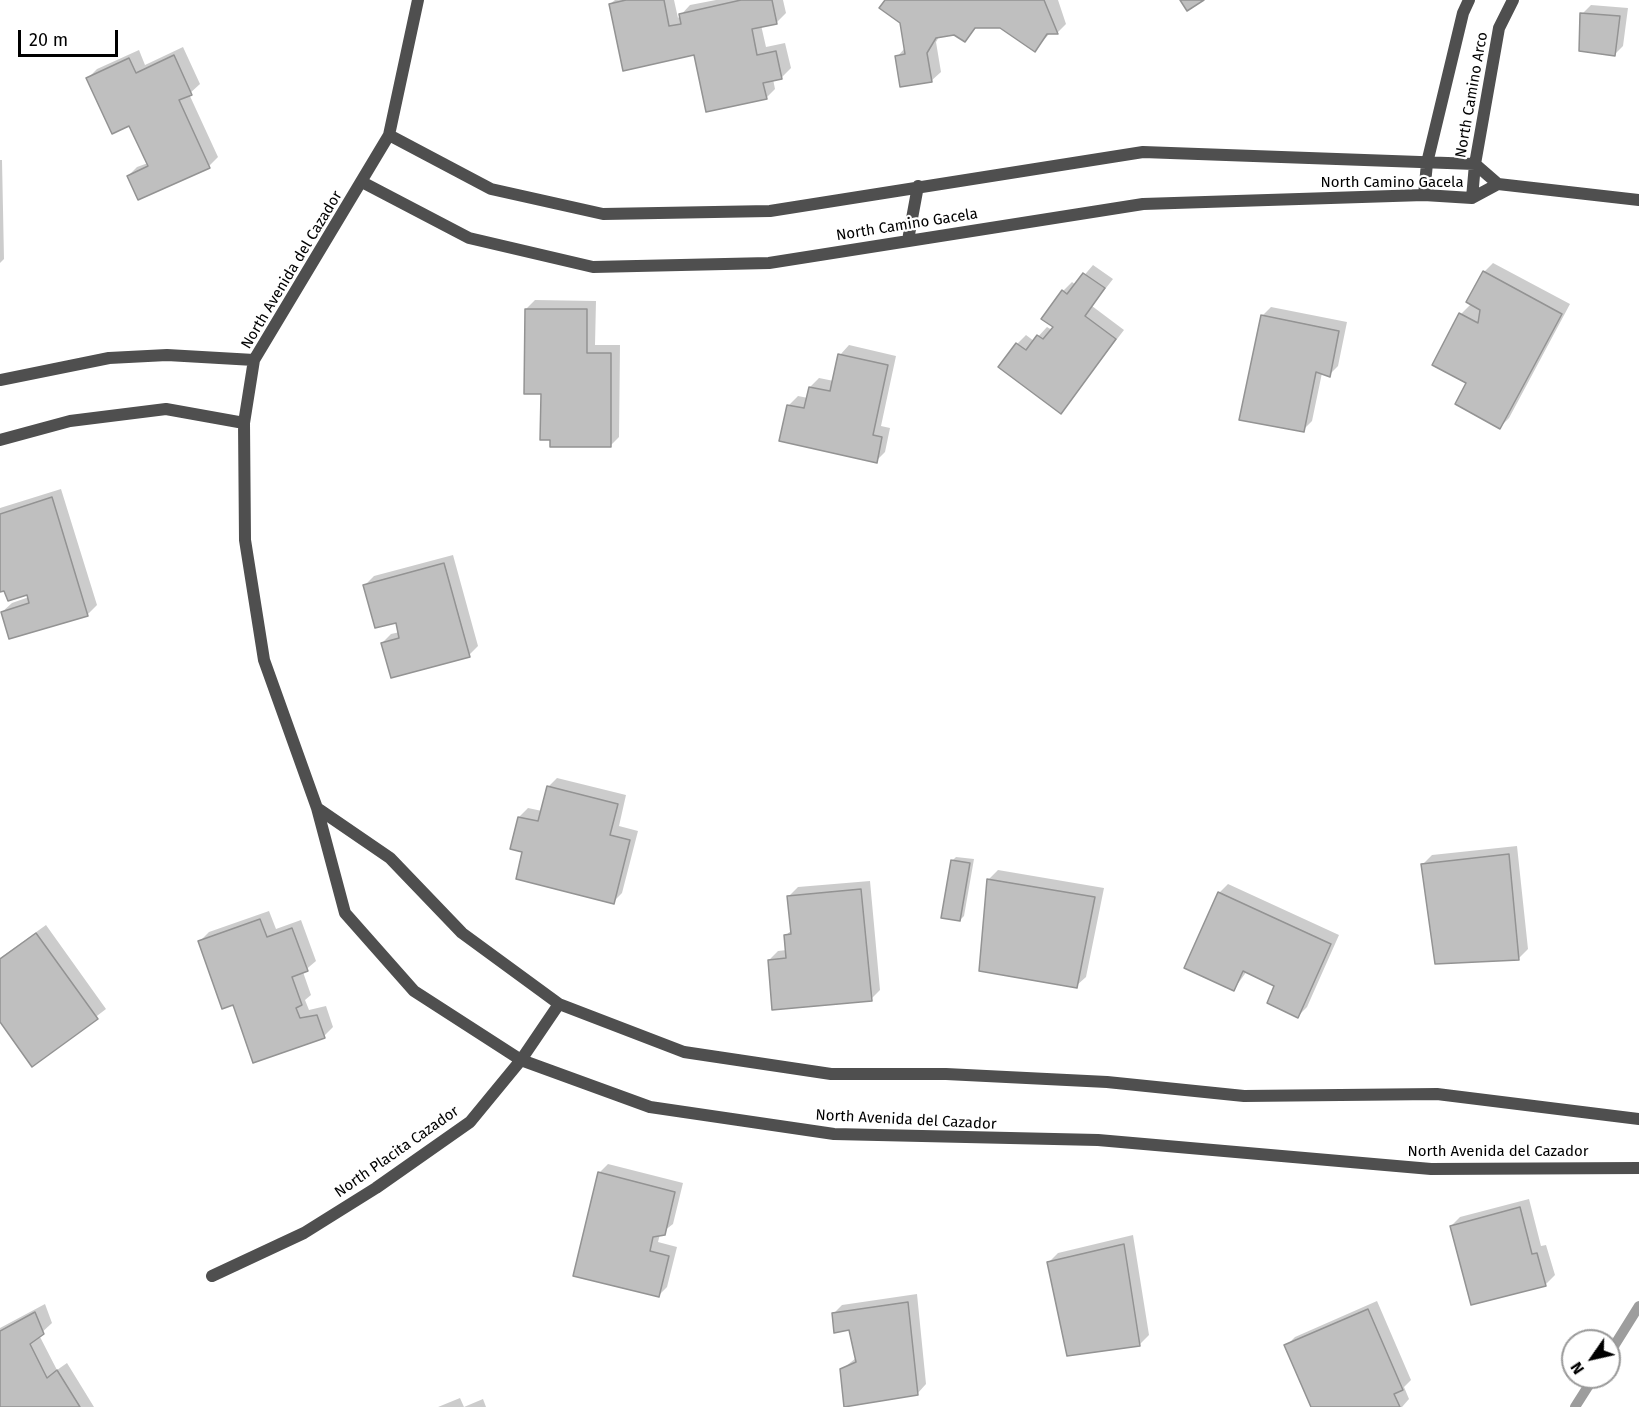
<!DOCTYPE html>
<style>
body{margin:0}
#map{position:relative;width:1639px;height:1407px;overflow:hidden;background:#fff;font-family:"Fira Sans",sans-serif}
canvas{display:block}
.north{position:absolute;left:1561px;top:1329px;width:60px;height:60px;box-sizing:border-box;background:#fff;border:2px solid #999;border-radius:50%;rotate:236deg;font-size:16px;font-weight:700;line-height:24px;text-align:center;color:#000}
.north::after{content:'';display:block;margin:auto;width:21px;height:27px;background:#000;clip-path:polygon(50% 0,100% 100%,50% 72%,0 100%)}
.scale{position:absolute;left:18px;top:30px;width:100px;height:27px;box-sizing:border-box;border:3px solid #000;border-top:0;padding-left:8px;font-size:18px;line-height:21px;white-space:nowrap;color:#000;-webkit-text-stroke:4px #fff;paint-order:stroke}
</style>
<div id="map">
<canvas width="1639" height="1407"></canvas>
<div class="north">N</div>
<div class="scale">20 m</div>
</div>
<script>
const ctx = document.querySelector('canvas').getContext('2d');
ctx.lineJoin = 'round';
function fill(path, color) {
  ctx.fillStyle = color;
  ctx.fill(path, 'evenodd');
}
function poly(rows) {
  const path = new Path2D();
  for (const r of rows) {
    path.moveTo(r[0], r[1]);
    for (let i = 2; i < r.length; i += 2) path.lineTo(r[i], r[i + 1]);
  }
  return path;
}
function stroke(path, color, width, dash) {
  ctx.strokeStyle = color;
  ctx.lineWidth = width;
  ctx.lineCap = dash ? 'butt' : 'round';
  ctx.setLineDash(dash || []);
  ctx.stroke(path);
}
function write(font, color, halo, rows, align = 'center') {
  ctx.font = font + ' "Fira Sans",sans-serif';
  ctx.lineWidth = 4.5;
  ctx.setLineDash([]);
  ctx.textBaseline = 'middle';
  ctx.strokeStyle = halo;
  ctx.fillStyle = color;
  for (const [text, x, y, turn = 0] of rows) {
    ctx.save();
    ctx.translate(x, y);
    ctx.rotate((+turn || 0) * Math.PI / 180);
    ctx.textAlign = isNaN(turn) ? turn : align;
    if (halo) ctx.strokeText(text, 0, 0);
    ctx.fillText(text, 0, 0);
    ctx.restore();
  }
}
const shadow = poly([
 [615,0,674,0,678,18,690,5,716,0,783,0,786,13,777,22,761,25,766,47,785,43,791,68,782,77,773,79,775,89,766,98,610,4],
 [887,0,1058,0,1066,24,1057,33,1050,33,1035,50,1001,26,977,27,965,40,955,33,940,35,936,42,941,72,931,81,897,57,905,48,901,23],
 [1591,5,1628,8,1623,46,1614,55,1582,14],
 [183,47,200,84,189,94,218,157,209,166,128,176,137,167,148,163,130,124,88,78,97,69,139,50,145,65],
 [0,160,2,160,4,259,0,263],
 [1493,263,1570,304,1509,418,1500,427,1468,382,1461,314,1471,304,1484,272],
 [1093,265,1113,279,1092,306,1124,330,1061,412,1017,344,1026,335,1034,341,1047,327,1052,330,1063,291,1072,282,1076,285],
 [535,300,596,301,595,345,620,345,619,437,610,446,526,309],
 [1271,307,1347,322,1338,366,1329,375,1322,373,1312,421,1303,430,1262,316],
 [849,345,896,356,881,426,890,428,885,452,876,461,781,440,789,405,798,396,808,398,810,387,819,378,834,381,840,355],
 [61,489,97,605,88,614,10,637,2,612,12,603,29,597,28,594,5,589,0,591,0,508],
 [453,555,478,646,469,655,382,643,391,634,400,632,397,621,365,585,374,576],
 [557,778,626,795,619,826,638,831,622,893,613,902,524,851,519,817,528,808,542,811,548,787],
 [1517,846,1528,949,1519,958,1423,864,1432,855],
 [956,857,974,859,964,916,960,920,952,861],
 [998,870,1104,888,1086,977,1076,986,981,970,989,879],
 [870,881,880,990,871,999,769,960,778,951,787,950,786,935,792,930,789,896,798,887],
 [1228,884,1339,935,1307,1007,1298,1016,1276,985,1247,971,1234,989,1219,893],
 [269,911,276,929,301,920,316,961,303,972,311,995,305,1000,309,1010,326,1006,333,1027,324,1036,234,1003,200,941,209,932],
 [46,925,106,1009,33,1065,0,1020,0,958],
 [608,1164,683,1183,673,1224,660,1234,658,1242,677,1247,667,1287,658,1296,599,1173],
 [1529,1199,1541,1246,1546,1245,1555,1275,1546,1284,1472,1304,1451,1226,1460,1217],
 [1133,1235,1149,1335,1140,1344,1049,1262,1058,1253],
 [917,1294,926,1384,917,1394,845,1407,841,1370,856,1358,850,1328,833,1314,842,1305],
 [1377,1301,1411,1380,1404,1387,1409,1399,1402,1407,1313,1407,1286,1346,1295,1337],
 [45,1304,52,1323,39,1335,57,1370,67,1363,94,1407,0,1407,0,1328],
 [460,1398,464,1407,438,1407],
 [483,1399,486,1407,464,1407]
]);
const stream = poly([
 [1609,1354,1639,1306],
 [1575,1407,1594,1377]
]);
const building = poly([
 [626,0,664,0,669,26,681,24,679,14,741,0,772,0,777,24,752,29,757,55,776,51,782,79,763,83,767,99,706,112,694,55,623,71,609,4,626,0],
 [885,0,1044,0,1058,34,1047,34,1035,52,1000,28,975,28,965,42,954,35,936,38,927,53,932,82,900,87,895,56,905,54,900,23,879,8,885,0],
 [1180,0,1204,0,1187,11,1180,0],
 [1580,13,1620,16,1615,56,1579,51,1580,13],
 [174,55,192,95,179,100,210,168,138,200,127,176,148,166,129,126,112,134,86,78,129,58,136,73,174,55],
 [1483,271,1562,314,1500,429,1455,404,1466,383,1432,365,1459,313,1478,323,1480,310,1466,302,1483,271],
 [1083,273,1105,288,1085,316,1116,339,1061,414,998,367,1016,343,1026,350,1037,335,1043,339,1053,327,1041,319,1062,290,1067,294,1083,273],
 [525,309,587,309,587,353,611,353,611,447,550,447,550,440,540,440,541,394,524,394,525,309],
 [1261,315,1339,331,1330,377,1316,372,1304,432,1239,420,1261,315],
 [838,354,888,365,873,435,882,437,877,463,779,441,787,405,804,408,809,387,830,391,838,354],
 [52,497,88,616,9,639,1,612,29,603,27,595,8,601,4,591,0,592,0,514,52,497],
 [444,563,470,657,391,678,381,643,399,638,396,623,375,628,363,585,444,563],
 [547,786,618,804,610,835,630,840,614,904,516,879,522,852,510,849,518,817,538,821,547,786],
 [1509,854,1519,960,1435,964,1421,864,1509,854],
 [951,860,970,863,960,921,941,918,951,860],
 [987,879,1095,897,1077,988,979,971,987,879],
 [861,889,872,1001,772,1010,768,960,786,958,784,935,791,934,787,896,861,889],
 [1218,892,1331,944,1298,1018,1267,1003,1274,986,1243,971,1234,991,1184,968,1218,892],
 [260,919,267,937,292,928,308,971,292,977,302,1005,296,1008,300,1018,317,1015,325,1038,253,1063,233,1005,222,1009,198,941,260,919],
 [36,933,98,1019,32,1067,0,1022,0,959,36,933],
 [598,1172,675,1192,665,1235,653,1237,650,1251,669,1256,659,1297,573,1276,598,1172],
 [1520,1207,1532,1254,1537,1253,1546,1286,1471,1305,1450,1226,1520,1207],
 [1124,1244,1140,1346,1067,1356,1047,1262,1124,1244],
 [908,1302,918,1395,844,1407,840,1369,856,1362,849,1330,834,1333,832,1313,908,1302],
 [1368,1309,1403,1390,1394,1394,1400,1407,1311,1407,1284,1345,1368,1309],
 [35,1312,44,1334,30,1344,47,1378,57,1370,80,1407,0,1407,0,1331,35,1312]
]);
const street = poly([
 [418,0,389,135,254,360,244,423,245,540,264,660,317,808,345,913,414,991,521,1060,650,1107,834,1134,1098,1140,1431,1169,1639,1168],
 [389,135,491,189,603,214,770,211,1143,152,1475,164,1498,184],
 [362,182,469,238,593,267,769,263,1143,204,1424,195,1472,198],
 [1498,184,1639,200],
 [1424,195,1427,163,1463,13,1469,0],
 [1472,198,1475,164,1499,28,1513,0],
 [1472,198,1498,184],
 [908,240,918,186],
 [0,380,109,358,167,355,254,360],
 [0,440,70,421,166,409,244,423],
 [317,808,390,858,462,933,559,1004,684,1052,831,1074,946,1074,1107,1082,1244,1096,1437,1094,1639,1119],
 [212,1276,304,1233,376,1188,470,1122,521,1060,559,1004]
]);
const streetNames = [
 ["North Camino Arco",1472,95,-80],
 ["North Camino Gacela",1392,183],
 ["North Camino Gacela",907,225,-9],
 ["North Avenida del Cazador",292,270,-59],
 ["North Avenida del Cazador",906,1120,3],
 ["North Placita Cazador",397,1152,-35],
 ["North Avenida del Cazador",1498,1152]
];
fill(shadow, '#0003');
stroke(stream, '#9d9d9d', 10);
fill(building, '#bfbfbf');
stroke(building, '#939393', 1.5);
stroke(street, '#4f4f4f', 12);
write('15px', '#000', '#fff', streetNames);
</script>
